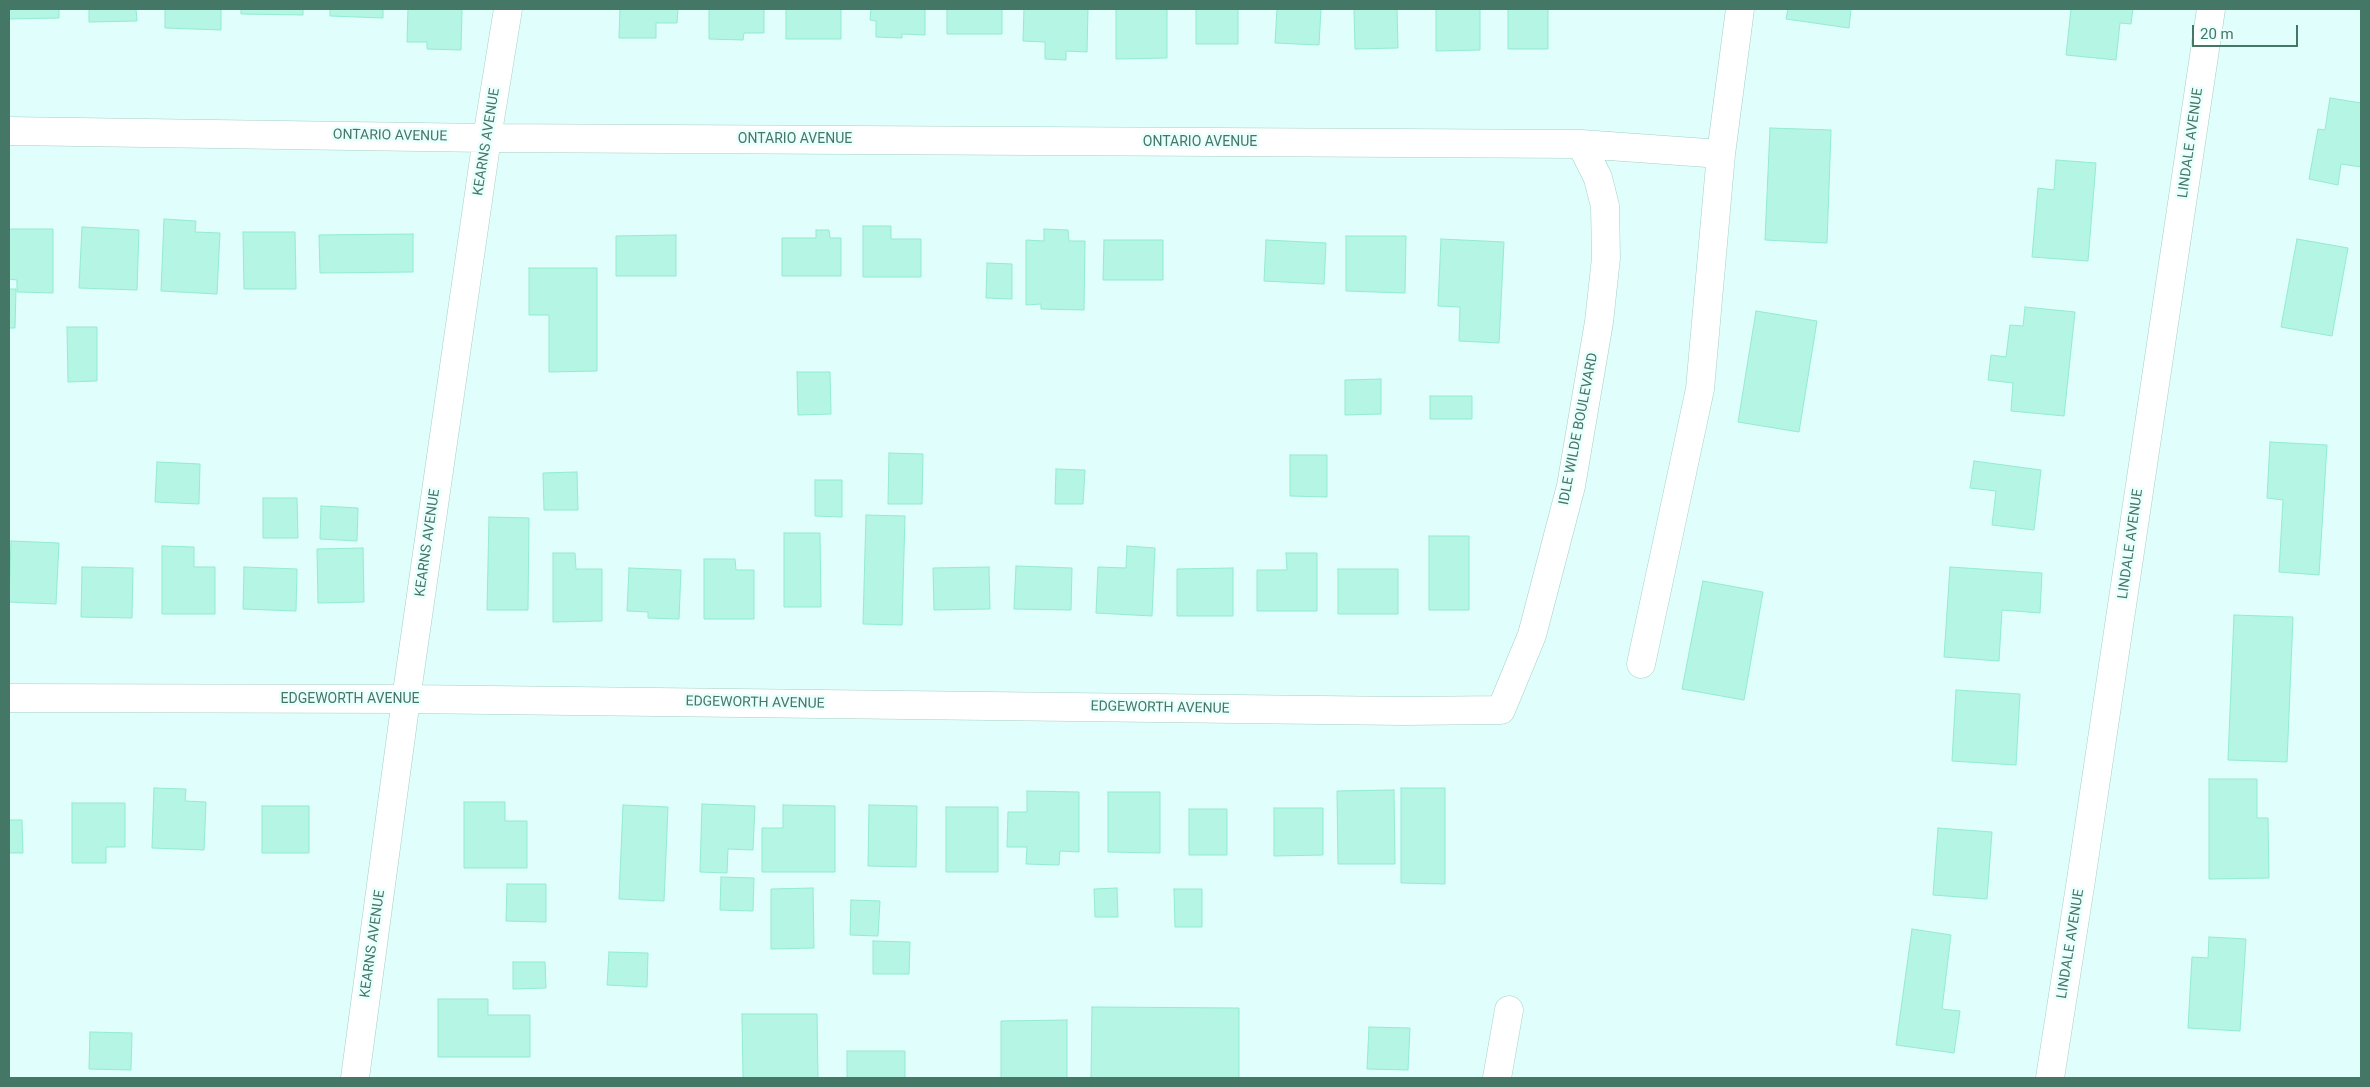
<!DOCTYPE html>
<style>
body{margin:0}
#map{position:relative;width:2370px;height:1087px;overflow:hidden;background:#dffefc;font-family:Roboto,sans-serif}
canvas{display:block}
.frame{position:absolute;inset:0;border:10px solid #457766;pointer-events:none}
.scale{position:absolute;left:2192px;top:25px;width:106px;height:22px;box-sizing:border-box;border:2px solid #457766;border-top:0;padding-left:6px;font-size:15px;line-height:18px;white-space:nowrap;color:#457766;-webkit-text-stroke:4px #e8fffd;paint-order:stroke}
</style>
<div id="map">
<canvas width="2370" height="1087"></canvas>
<div class="frame"></div>
<div class="scale">20 m</div>
</div>
<script>
const ctx = document.querySelector('canvas').getContext('2d');
ctx.lineJoin = 'round';
function fill(path, color) {
  ctx.fillStyle = color;
  ctx.fill(path, 'evenodd');
}
function poly(rows) {
  const path = new Path2D();
  for (const r of rows) {
    path.moveTo(r[0], r[1]);
    for (let i = 2; i < r.length; i += 2) path.lineTo(r[i], r[i + 1]);
  }
  return path;
}
function stroke(path, color, width, dash) {
  ctx.strokeStyle = color;
  ctx.lineWidth = width;
  ctx.lineCap = dash ? 'butt' : 'round';
  ctx.setLineDash(dash || []);
  ctx.stroke(path);
}
function write(font, color, halo, rows, align = 'center') {
  ctx.font = font + ' Roboto,sans-serif';
  ctx.lineWidth = 5;
  ctx.setLineDash([]);
  ctx.textBaseline = 'middle';
  ctx.strokeStyle = halo;
  ctx.fillStyle = color;
  for (const [text, x, y, turn = 0] of rows) {
    ctx.save();
    ctx.translate(x, y);
    ctx.rotate((+turn || 0) * Math.PI / 180);
    ctx.textAlign = isNaN(turn) ? turn : align;
    if (halo) ctx.strokeText(text, 0, 0);
    ctx.fillText(text, 0, 0);
    ctx.restore();
  }
}
const building = poly([
 [9,9,59,9,59,18,9,19,9,9],
 [89,9,136,9,137,21,89,22,89,9],
 [165,9,221,9,221,30,165,28,165,9],
 [241,9,303,9,303,15,241,14,241,9],
 [330,9,383,9,383,18,330,16,330,9],
 [408,9,462,9,461,50,427,49,427,42,407,42,408,9],
 [620,9,678,9,677,23,656,23,656,38,619,38,620,9],
 [709,9,764,9,764,33,744,33,743,40,709,39,709,9],
 [786,9,841,9,841,39,786,39,786,9],
 [871,9,925,9,925,35,902,34,902,38,876,37,876,21,870,20,871,9],
 [947,9,1002,9,1002,34,947,34,947,9],
 [1024,9,1088,9,1087,52,1066,51,1066,60,1045,59,1045,42,1023,41,1024,9],
 [1116,9,1167,9,1167,58,1116,59,1116,9],
 [1196,9,1238,9,1238,44,1196,44,1196,9],
 [1277,9,1321,9,1319,45,1275,43,1277,9],
 [1354,9,1397,9,1398,48,1355,49,1354,9],
 [1436,9,1480,9,1480,50,1436,51,1436,9],
 [1508,9,1548,9,1548,49,1508,49,1508,9],
 [1788,9,1851,9,1849,28,1786,19,1788,9],
 [2071,9,2133,9,2131,24,2120,23,2116,60,2066,55,2071,9],
 [2330,98,2361,103,2361,167,2341,164,2338,185,2309,179,2318,129,2325,130,2330,98],
 [1770,128,1831,130,1827,243,1765,240,1770,128],
 [2056,160,2096,163,2088,261,2032,257,2038,188,2054,190,2056,160],
 [164,219,196,221,195,232,220,233,217,294,161,291,164,219],
 [863,226,891,226,891,239,921,239,921,277,863,277,863,226],
 [82,227,139,230,137,290,79,288,82,227],
 [9,229,53,229,53,293,17,292,17,280,9,279,9,229],
 [1044,229,1068,230,1069,241,1085,241,1084,310,1041,309,1041,304,1026,305,1026,240,1044,241,1044,229],
 [816,230,829,230,830,238,841,238,841,276,782,276,782,238,816,238,816,230],
 [243,232,295,232,296,289,244,289,243,232],
 [413,234,413,272,320,273,319,235,413,234],
 [676,235,676,276,616,276,616,236,676,235],
 [1346,236,1406,236,1405,293,1346,291,1346,236],
 [1441,239,1504,242,1499,343,1459,341,1460,307,1438,306,1441,239],
 [2297,239,2348,248,2332,336,2281,327,2297,239],
 [1104,240,1163,240,1163,280,1103,280,1104,240],
 [1266,240,1326,243,1324,284,1264,281,1266,240],
 [987,263,1012,264,1012,299,986,298,987,263],
 [529,268,597,268,597,371,549,372,549,315,529,315,529,268],
 [9,289,16,289,15,328,9,328,9,289],
 [2025,307,2075,312,2064,416,2011,411,2013,383,1988,380,1991,355,2006,357,2010,325,2023,326,2025,307],
 [1756,311,1817,321,1799,432,1738,422,1756,311],
 [67,327,97,327,97,381,68,382,67,327],
 [797,372,830,372,831,414,798,415,797,372],
 [1381,379,1381,414,1345,415,1345,380,1381,379],
 [1430,396,1472,396,1472,419,1430,419,1430,396],
 [2270,442,2327,445,2319,575,2279,572,2283,500,2267,498,2270,442],
 [889,453,923,454,922,504,888,504,889,453],
 [1290,455,1327,455,1327,497,1290,496,1290,455],
 [1974,461,2041,470,2034,530,1992,525,1996,491,1970,488,1974,461],
 [157,462,200,464,199,504,155,502,157,462],
 [1056,469,1085,470,1083,504,1055,504,1056,469],
 [577,472,578,510,544,510,543,473,577,472],
 [815,480,842,480,842,517,815,516,815,480],
 [263,498,297,498,298,538,263,538,263,498],
 [321,506,358,508,357,541,320,539,321,506],
 [866,515,905,516,902,625,863,624,866,515],
 [489,517,529,518,528,610,487,610,489,517],
 [784,533,820,533,821,607,784,607,784,533],
 [1429,536,1469,536,1469,610,1429,610,1429,536],
 [11,541,59,543,56,604,9,602,11,541],
 [162,546,194,547,194,567,215,567,215,614,162,614,162,546],
 [1127,546,1155,548,1152,616,1096,613,1098,567,1126,568,1127,546],
 [363,548,364,602,318,603,317,549,363,548],
 [553,553,575,553,576,569,602,569,602,621,553,622,553,553],
 [1286,553,1317,553,1317,611,1257,611,1257,570,1287,570,1286,553],
 [704,559,735,559,736,570,754,570,754,619,704,619,704,559],
 [1016,566,1072,568,1071,610,1014,609,1016,566],
 [82,567,133,568,132,618,81,617,82,567],
 [244,567,297,569,296,611,243,609,244,567],
 [989,567,990,609,934,610,933,568,989,567],
 [1950,567,2042,573,2040,613,2002,610,1999,661,1944,657,1950,567],
 [629,568,681,570,679,619,648,618,648,612,627,611,629,568],
 [1233,568,1233,616,1177,616,1177,569,1233,568],
 [1338,569,1398,569,1398,614,1338,614,1338,569],
 [1703,581,1763,592,1744,700,1682,689,1703,581],
 [2234,615,2293,617,2287,762,2228,760,2234,615],
 [1956,690,2020,694,2016,765,1952,761,1956,690],
 [2209,779,2257,779,2257,818,2268,818,2269,878,2209,879,2209,779],
 [154,788,186,789,185,801,206,802,204,850,152,848,154,788],
 [1401,788,1445,788,1445,884,1401,883,1401,788],
 [1394,790,1395,864,1338,864,1337,791,1394,790],
 [1027,791,1079,792,1079,852,1060,851,1059,865,1026,864,1027,847,1007,847,1008,812,1027,812,1027,791],
 [1108,792,1160,792,1160,853,1108,852,1108,792],
 [464,802,505,802,505,821,527,821,527,868,464,868,464,802],
 [72,803,125,803,125,847,106,847,106,863,72,863,72,803],
 [702,804,755,806,753,850,728,849,727,873,700,872,702,804],
 [623,805,668,807,664,901,619,899,623,805],
 [783,805,835,806,835,872,762,872,762,828,783,828,783,805],
 [869,805,917,806,916,867,868,866,869,805],
 [262,806,309,806,309,853,262,853,262,806],
 [946,807,998,807,998,872,946,872,946,807],
 [1274,808,1323,808,1323,855,1274,856,1274,808],
 [1189,809,1227,809,1227,855,1189,855,1189,809],
 [9,820,22,820,23,853,9,853,9,820],
 [1938,828,1992,832,1987,899,1933,895,1938,828],
 [721,877,754,878,753,911,720,910,721,877],
 [507,884,546,884,546,922,506,921,507,884],
 [813,888,814,948,771,949,771,889,813,888],
 [1117,888,1118,917,1095,917,1094,889,1117,888],
 [1174,889,1202,889,1202,927,1175,927,1174,889],
 [851,900,880,901,878,936,850,935,851,900],
 [1912,929,1951,935,1942,1009,1960,1011,1954,1053,1896,1045,1912,929],
 [2209,937,2246,939,2240,1031,2188,1028,2192,957,2208,958,2209,937],
 [873,941,910,942,909,974,873,974,873,941],
 [609,952,648,953,647,987,607,985,609,952],
 [513,962,545,962,546,988,513,989,513,962],
 [438,999,488,999,488,1015,530,1015,530,1057,438,1057,438,999],
 [1092,1007,1239,1008,1239,1078,1091,1078,1092,1007],
 [742,1014,817,1014,818,1078,743,1078,742,1014],
 [1067,1020,1067,1078,1001,1078,1001,1021,1067,1020],
 [1369,1027,1410,1028,1408,1070,1367,1069,1369,1027],
 [90,1032,132,1033,131,1070,89,1069,90,1032],
 [847,1051,905,1051,905,1078,847,1078,847,1051]
]);
const minor = poly([
 [9,131,487,138,1581,144,1721,154,1700,389,1641,664],
 [1721,154,1740,9],
 [9,698,406,699,1403,711,1501,710,1532,635,1571,486,1599,322,1606,258,1605,206,1598,178,1581,144],
 [355,1078,406,699,487,138,508,9],
 [1497,1078,1509,1010],
 [2050,1078,2081,880,2211,9]
]);
const streetNames = [
 ["ONTARIO AVENUE",390,136,1],
 ["ONTARIO AVENUE",795,139],
 ["KEARNS AVENUE",487,142,-81],
 ["ONTARIO AVENUE",1200,142],
 ["LINDALE AVENUE",2191,143,-82],
 ["IDLE WILDE BOULEVARD",1579,429,-79],
 ["KEARNS AVENUE",428,543,-82],
 ["LINDALE AVENUE",2131,544,-82],
 ["EDGEWORTH AVENUE",350,699],
 ["EDGEWORTH AVENUE",755,703,1],
 ["EDGEWORTH AVENUE",1160,708,1],
 ["KEARNS AVENUE",373,944,-82],
 ["LINDALE AVENUE",2071,944,-81]
];
fill(building, '#b4f6e3');
stroke(building, '#93ebd0', 1);
stroke(minor, '#a6d0c5', 29);
stroke(minor, '#fff', 28);
write('14px', '#457766', '#e8fffd', streetNames);
</script>
